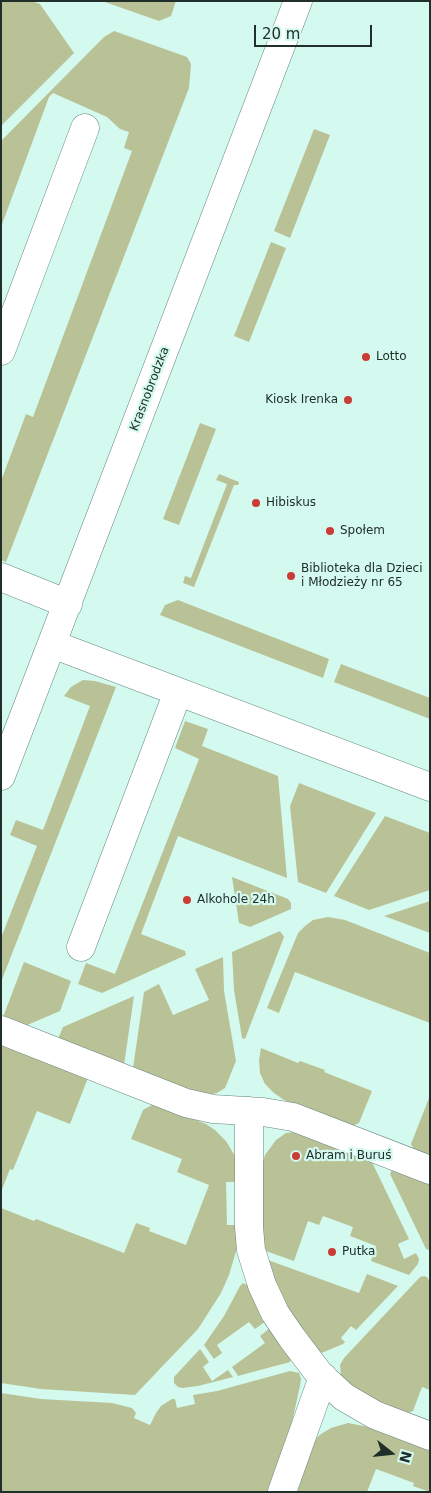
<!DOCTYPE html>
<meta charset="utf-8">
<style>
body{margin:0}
#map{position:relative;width:431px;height:1493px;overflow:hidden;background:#d4faef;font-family:"DejaVu Sans",sans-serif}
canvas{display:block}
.frame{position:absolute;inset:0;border:2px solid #212f2b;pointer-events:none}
.north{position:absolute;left:366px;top:1428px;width:50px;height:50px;-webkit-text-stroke:4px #d4faef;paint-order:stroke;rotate:106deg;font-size:14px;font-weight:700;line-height:20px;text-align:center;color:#212f2b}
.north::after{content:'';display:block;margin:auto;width:18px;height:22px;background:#212f2b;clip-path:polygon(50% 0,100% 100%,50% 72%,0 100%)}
.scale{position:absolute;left:254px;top:25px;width:118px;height:22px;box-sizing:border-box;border:2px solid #212f2b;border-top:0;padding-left:6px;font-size:15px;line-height:18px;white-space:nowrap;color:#212f2b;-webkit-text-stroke:4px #d4faef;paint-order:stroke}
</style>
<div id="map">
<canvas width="431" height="1493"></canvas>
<div class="frame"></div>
<div class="north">N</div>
<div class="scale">20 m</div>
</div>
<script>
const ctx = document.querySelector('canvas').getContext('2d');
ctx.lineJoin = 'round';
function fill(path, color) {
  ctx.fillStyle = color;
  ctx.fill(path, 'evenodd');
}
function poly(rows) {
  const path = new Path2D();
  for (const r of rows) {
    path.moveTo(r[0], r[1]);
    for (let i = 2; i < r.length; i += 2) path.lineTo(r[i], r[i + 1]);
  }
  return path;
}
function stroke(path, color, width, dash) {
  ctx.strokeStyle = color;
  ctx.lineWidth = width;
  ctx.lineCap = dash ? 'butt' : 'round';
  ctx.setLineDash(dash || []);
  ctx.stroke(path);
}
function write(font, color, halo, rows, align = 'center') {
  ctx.font = font + ' "DejaVu Sans",sans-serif';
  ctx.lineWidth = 4.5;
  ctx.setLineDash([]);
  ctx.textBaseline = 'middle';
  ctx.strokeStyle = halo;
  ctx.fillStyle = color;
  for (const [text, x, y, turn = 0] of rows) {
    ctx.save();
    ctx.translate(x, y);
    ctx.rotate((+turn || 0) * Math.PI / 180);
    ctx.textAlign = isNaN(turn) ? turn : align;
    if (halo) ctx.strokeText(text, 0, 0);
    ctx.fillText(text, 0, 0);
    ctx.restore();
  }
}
const green = poly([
 [1,1,31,1,40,4,74,53,1,126],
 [102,1,176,1,171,16,159,21],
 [114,31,187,57,191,64,189,88,6,562,1,560,1,481,26,414,33,417,132,151,124,148,129,132,120,129,107,117,53,93,49,97,1,227,1,141,104,37],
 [314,129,330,135,290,238,274,231],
 [271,242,286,248,249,342,234,336],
 [200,423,216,429,179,525,163,519],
 [219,474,239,482,238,485,234,485,194,587,183,583,185,576,191,578,227,484,216,480],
 [178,600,329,659,323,678,160,615,165,605],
 [341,664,430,698,430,719,334,682],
 [83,680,95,681,116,687,1,982,1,938,37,846,10,835,16,820,43,830,90,706,64,696,71,687],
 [185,721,208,729,202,746,278,776,287,878,178,836,141,934,185,951,186,955,102,993,78,984,86,963,115,974,199,759,175,748],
 [299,783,376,813,326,893,298,882,290,806],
 [385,816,430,833,430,890,369,910,334,896],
 [232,877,288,899,291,903,291,909,250,927,239,923],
 [430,901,430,933,384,916],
 [328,917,345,920,430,953,430,1023,295,972,279,1013,267,1008,298,933,305,926,313,920],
 [280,931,284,937,245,1039,242,1038,234,990,232,952],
 [223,957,224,991,236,1061,225,1088,217,1093,205,1096,133,1068,144,992,159,984,173,1015,209,1000,195,969],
 [24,962,71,981,60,1011,25,1026,3,1017],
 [134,996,124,1065,58,1039,63,1027],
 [1,1044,88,1078,70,1124,37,1111,13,1170,10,1169,1,1192],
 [261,1048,298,1063,300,1061,325,1070,324,1072,372,1091,359,1123,352,1126,284,1100,274,1093,265,1084,260,1073,259,1060],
 [429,1098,430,1098,430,1156,414,1150,411,1144],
 [152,1105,161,1107,206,1124,215,1130,226,1141,235,1156,239,1182,226,1182,227,1225,239,1225,237,1248,229,1275,221,1293,198,1329,135,1395,41,1389,1,1383,1,1208,34,1221,36,1219,124,1253,136,1223,150,1228,149,1231,186,1245,209,1185,177,1172,182,1159,131,1139,143,1110],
 [294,1132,371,1160,409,1239,398,1244,404,1259,416,1253,419,1259,418,1264,409,1275,371,1261,376,1246,350,1236,353,1227,323,1216,319,1225,308,1221,294,1261,263,1250,261,1169,265,1155,276,1140,286,1133],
 [392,1170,430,1183,430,1250,426,1249,390,1174],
 [265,1259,359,1293,367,1274,398,1286,356,1330,351,1326,341,1338,345,1342,343,1344,319,1354,284,1305],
 [424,1276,427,1277,430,1282,430,1390,422,1387,413,1411,408,1413,380,1403,353,1387,341,1377,340,1365,344,1358,420,1277],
 [243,1283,249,1286,266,1321,255,1329,249,1322,217,1345,222,1353,214,1359,204,1345,224,1316,240,1286],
 [270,1328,291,1359,290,1362,238,1376,232,1367,265,1343,260,1336],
 [200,1349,209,1362,203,1367,212,1381,228,1370,233,1377,198,1386,182,1388,178,1387,174,1383,174,1377],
 [290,1371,299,1373,301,1379,300,1386,286,1449,272,1492,1,1492,1,1393,41,1399,112,1403,132,1408,136,1413,134,1418,150,1425,156,1413,161,1406,172,1399,175,1399,177,1408,195,1404,193,1395,217,1391],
 [348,1423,369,1427,430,1450,430,1492,413,1486,414,1483,376,1469,367,1492,292,1492,310,1444,321,1434,331,1428]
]);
const minor = poly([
 [1,351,85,128],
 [1,577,68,604],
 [52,644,430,787],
 [1,776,298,1],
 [81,947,178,692],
 [1,1030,186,1103,213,1109,263,1112,293,1117,430,1170],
 [249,1111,249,1227,251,1250,262,1285,275,1313,292,1338,320,1375,344,1397,375,1415,430,1436],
 [282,1492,323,1377]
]);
const markers = [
 [366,357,5,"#cb3c36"],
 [348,400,5,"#cb3c36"],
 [256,503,5,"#cb3c36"],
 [330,531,5,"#cb3c36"],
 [291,576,5,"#cb3c36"],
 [187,900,5,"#cb3c36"],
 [296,1156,5,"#cb3c36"],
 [332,1252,5,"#cb3c36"]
];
const poiNames = [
 ["Lotto",376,357],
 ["Kiosk Irenka",338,400,"right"],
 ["Hibiskus",266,503],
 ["Społem",340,531],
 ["Biblioteka dla Dzieci",301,569],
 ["i Młodzieży nr 65",301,583],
 ["Alkohole 24h",197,900],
 ["Abram i Buruś",306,1156],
 ["Putka",342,1252]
];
const streetNames = [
 ["Krasnobrodzka",150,389,-69]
];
fill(green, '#b9c296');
stroke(minor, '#64877e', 29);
stroke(minor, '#fff', 28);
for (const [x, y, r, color] of markers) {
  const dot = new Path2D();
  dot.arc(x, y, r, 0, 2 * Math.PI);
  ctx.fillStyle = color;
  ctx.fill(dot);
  stroke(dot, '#d4faef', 2);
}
write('12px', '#212f2b', '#d4faef', poiNames, 'left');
write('12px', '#212f2b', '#d4faef', streetNames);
</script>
